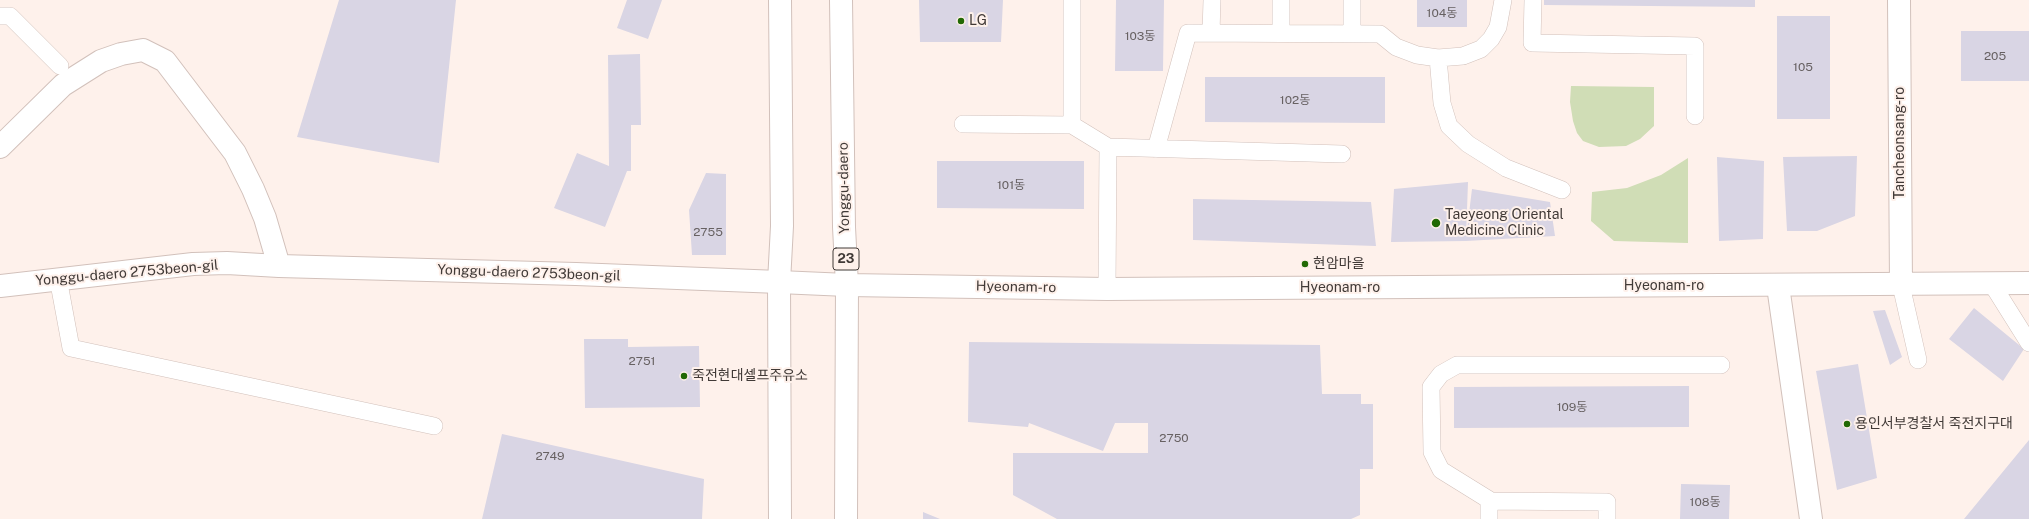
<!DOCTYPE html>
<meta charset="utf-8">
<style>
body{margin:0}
canvas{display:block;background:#fef1eb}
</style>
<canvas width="2029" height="519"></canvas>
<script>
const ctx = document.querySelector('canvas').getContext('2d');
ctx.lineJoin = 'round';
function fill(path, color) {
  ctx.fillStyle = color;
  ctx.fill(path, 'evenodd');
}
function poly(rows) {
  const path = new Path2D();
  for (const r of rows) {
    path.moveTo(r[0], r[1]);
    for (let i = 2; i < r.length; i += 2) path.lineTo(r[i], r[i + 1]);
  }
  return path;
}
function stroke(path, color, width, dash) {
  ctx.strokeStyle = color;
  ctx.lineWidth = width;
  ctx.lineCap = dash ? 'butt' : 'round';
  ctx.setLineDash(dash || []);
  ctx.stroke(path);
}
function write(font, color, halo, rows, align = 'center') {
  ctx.font = font + ' "Public Sans","Noto Sans KR",sans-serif';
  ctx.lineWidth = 4;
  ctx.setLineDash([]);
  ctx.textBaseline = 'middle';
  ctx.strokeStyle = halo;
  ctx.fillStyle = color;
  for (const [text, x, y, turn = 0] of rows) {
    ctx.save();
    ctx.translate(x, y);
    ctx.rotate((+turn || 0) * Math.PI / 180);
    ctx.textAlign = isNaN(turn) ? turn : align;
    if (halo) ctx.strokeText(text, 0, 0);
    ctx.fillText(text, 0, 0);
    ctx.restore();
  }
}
const green = poly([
 [1571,86,1654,87,1654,126,1640,139,1626,146,1599,147,1583,141,1577,133,1573,121,1570,102],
 [1688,158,1688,243,1614,241,1591,221,1592,192,1627,188,1661,175]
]);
const building = poly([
 [339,0,456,0,439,163,297,137],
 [627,0,662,0,648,39,617,28],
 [919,0,1003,0,1001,42,920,42],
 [1116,0,1164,0,1163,71,1115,71],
 [1417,0,1467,0,1467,27,1417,27],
 [1544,0,1755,0,1755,7,1544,5],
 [1777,16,1830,16,1830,119,1777,119],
 [1961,31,2029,31,2029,81,1961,81],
 [640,54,641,125,631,125,631,171,627,171,605,227,554,208,577,153,609,166,608,55],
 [1205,77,1385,77,1385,123,1205,122],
 [1857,156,1855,216,1817,231,1787,231,1783,157],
 [1717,157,1764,161,1763,239,1719,241],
 [937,161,1084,161,1084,209,937,208],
 [706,173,726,174,726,255,692,255,689,210],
 [1468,182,1466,238,1472,189,1550,202,1555,236,1466,241,1391,242,1394,189],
 [1193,199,1371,202,1376,246,1193,240],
 [1974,308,2024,349,2003,381,1949,339],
 [1885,310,1902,357,1890,365,1873,311],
 [584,339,628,339,628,347,699,346,700,407,585,408],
 [969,342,1320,345,1322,394,1361,394,1361,404,1373,404,1373,469,1360,469,1360,515,1351,519,1057,519,1013,495,1013,453,1148,453,1148,423,1115,423,1103,451,1029,423,1028,427,968,422],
 [1858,364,1877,478,1837,490,1816,371],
 [1689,386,1689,427,1454,428,1454,387],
 [502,434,704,479,702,519,482,519],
 [2029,440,2029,519,1964,519],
 [1681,484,1730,485,1729,519,1680,519],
 [923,512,940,519,923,519]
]);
const service = poly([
 [1072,0,1072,125],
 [1533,0,1532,43,1695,46,1695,116],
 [0,16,10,16,60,66],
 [1211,33,1212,0],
 [1281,33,1281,0],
 [1352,33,1352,0],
 [1438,58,1442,103,1449,126,1468,144,1506,168,1562,190],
 [963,124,1072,125,1108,147,1342,154],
 [1156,149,1188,33,1380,34,1396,47,1417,55,1438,58,1463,56,1481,49,1491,39,1498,27,1503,0],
 [58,278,71,348,434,426],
 [1992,284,2029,343],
 [1901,285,1918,360],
 [1107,289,1108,147],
 [1491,501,1441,470,1432,452,1431,387,1441,374,1457,365,1721,365],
 [1489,519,1489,501,1607,502,1607,519]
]);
const minor = poly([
 [0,147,63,85,101,61,121,54,143,50,165,61,235,153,253,189,265,218,279,266],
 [0,286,193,264,227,263,279,266,576,274,779,282],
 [1778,286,1811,519]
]);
const tertiary = poly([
 [1899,0,1901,285],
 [779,282,847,285,1107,289,2029,283]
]);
const primary = poly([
 [841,0,844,227,847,285,846,519],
 [780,519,779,282,782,226,780,0]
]);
const markers = [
 [961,21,4,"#216904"],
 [1436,223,5,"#216904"],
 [1305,264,4,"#216904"],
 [684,376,4,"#216904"],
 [1847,424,4,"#216904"]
];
const numberNames = [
 ["104동",1442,13],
 ["103동",1140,36],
 ["205",1995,56],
 ["105",1803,67],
 ["102동",1295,100],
 ["101동",1011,185],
 ["2755",708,232],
 ["2751",642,361],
 ["109동",1572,407],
 ["2750",1174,438],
 ["2749",550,456],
 ["108동",1705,502]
];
const shields = [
 [846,259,26]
];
const shieldNames = [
 ["23",846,259]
];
const poiNames = [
 ["LG",969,21],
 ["Taeyeong Oriental",1445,215],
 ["Medicine Clinic",1445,231],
 ["현암마을",1313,264],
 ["죽전현대셀프주유소",692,376],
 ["용인서부경찰서 죽전지구대",1855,424]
];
const streetNames = [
 ["Tancheonsang-ro",1900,143,-90],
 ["Yonggu-daero",844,188,-91],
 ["Yonggu-daero 2753beon-gil",127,273,-5],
 ["Yonggu-daero 2753beon-gil",529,273,2],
 ["Hyeonam-ro",1664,286],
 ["Hyeonam-ro",1016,287,1],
 ["Hyeonam-ro",1340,288]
];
fill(green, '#d0ddb6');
fill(building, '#d9d5e4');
stroke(service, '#d2c1bb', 18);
stroke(minor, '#d2c1bb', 24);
stroke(tertiary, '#d2c1bb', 24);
stroke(primary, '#d2c1bb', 24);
stroke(service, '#fff', 17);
stroke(minor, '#fff', 22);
stroke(tertiary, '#fff', 22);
stroke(primary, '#fff', 22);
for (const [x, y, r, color] of markers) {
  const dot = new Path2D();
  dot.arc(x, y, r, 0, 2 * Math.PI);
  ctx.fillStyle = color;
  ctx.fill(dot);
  stroke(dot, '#fef1eb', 1.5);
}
write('12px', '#676162', null, numberNames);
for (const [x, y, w] of shields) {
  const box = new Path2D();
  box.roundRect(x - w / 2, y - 11, w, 22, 3);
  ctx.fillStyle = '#fef1eb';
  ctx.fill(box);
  stroke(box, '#413a37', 1);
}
write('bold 13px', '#413a37', null, shieldNames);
write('14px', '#413a37', '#fef1eb', poiNames, 'left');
write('14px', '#413a37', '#fef1eb', streetNames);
</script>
